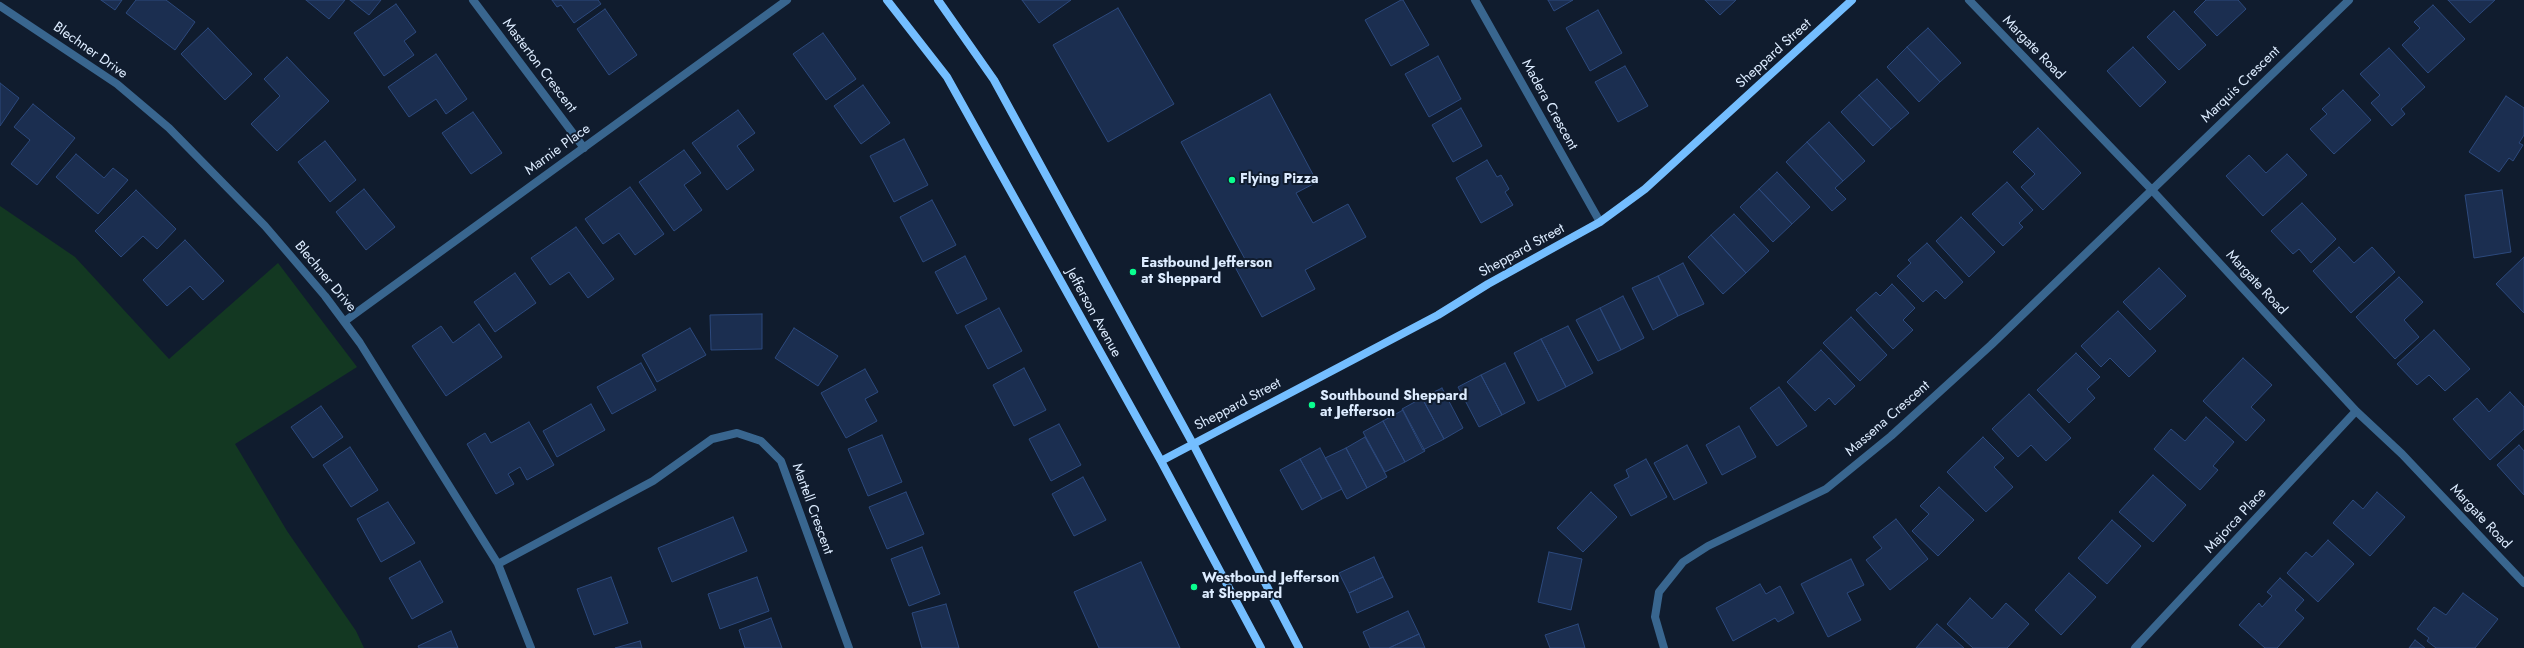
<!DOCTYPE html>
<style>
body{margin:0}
canvas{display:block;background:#101c2e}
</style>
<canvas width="2524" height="648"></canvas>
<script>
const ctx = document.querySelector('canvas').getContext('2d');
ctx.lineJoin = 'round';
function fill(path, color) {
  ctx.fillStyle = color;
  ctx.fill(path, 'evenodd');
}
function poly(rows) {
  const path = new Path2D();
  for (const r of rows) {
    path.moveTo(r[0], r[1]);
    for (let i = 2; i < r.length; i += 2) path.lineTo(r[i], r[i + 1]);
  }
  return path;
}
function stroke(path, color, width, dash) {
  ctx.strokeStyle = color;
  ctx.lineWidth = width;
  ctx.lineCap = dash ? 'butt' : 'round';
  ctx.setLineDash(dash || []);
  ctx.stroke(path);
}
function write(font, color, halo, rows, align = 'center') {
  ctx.font = font + ' Jost,sans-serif';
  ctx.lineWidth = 4;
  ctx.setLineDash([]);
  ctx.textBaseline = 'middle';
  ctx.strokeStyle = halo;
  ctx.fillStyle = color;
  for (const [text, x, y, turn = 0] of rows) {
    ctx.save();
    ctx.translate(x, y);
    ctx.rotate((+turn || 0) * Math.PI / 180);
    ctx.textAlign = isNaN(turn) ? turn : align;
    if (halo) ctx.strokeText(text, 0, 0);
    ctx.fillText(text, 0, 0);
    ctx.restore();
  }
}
const green = poly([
 [0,206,75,257,169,359,278,263,357,367,235,444,287,531,356,631,364,648,0,648]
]);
const building = poly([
 [101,0,122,0,115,10,101,0],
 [136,0,166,0,195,22,175,50,126,13,136,0],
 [306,0,345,0,329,19,306,0],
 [350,0,381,0,369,15,350,0],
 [552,0,598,0,601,4,574,23,561,5,557,7,552,0],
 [1022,0,1071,0,1039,23,1022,0],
 [1401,0,1403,0,1429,45,1391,66,1365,20,1401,0],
 [1548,0,1573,0,1554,11,1548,0],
 [1705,0,1736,0,1720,15,1705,0],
 [2206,0,2238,0,2246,9,2217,36,2194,12,2206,0],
 [2448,0,2495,0,2470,23,2448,0],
 [396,4,416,32,404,41,414,55,384,76,354,33,396,4],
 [2433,5,2465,39,2428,73,2402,45,2420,28,2414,22,2433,5],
 [1118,8,1174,104,1108,142,1053,45,1118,8],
 [605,9,637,55,609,75,577,29,605,9],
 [1598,10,1622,53,1590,71,1566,28,1598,10],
 [2174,11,2206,45,2179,70,2147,37,2174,11],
 [208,28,252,74,225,100,181,54,208,28],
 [1928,28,1961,63,1940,82,1907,47,1928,28],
 [823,33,856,79,826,100,793,54,823,33],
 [1907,47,1940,82,1919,102,1887,67,1907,47],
 [2133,47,2166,82,2140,107,2107,71,2133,47],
 [2389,48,2425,87,2401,109,2405,114,2392,126,2371,103,2380,95,2360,74,2389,48],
 [436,54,467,99,446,114,436,99,409,117,388,87,436,54],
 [1438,56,1461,99,1429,117,1405,74,1438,56],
 [287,57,329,101,277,151,251,124,280,96,264,79,287,57],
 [1625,66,1648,106,1618,122,1595,82,1625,66],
 [1877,79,1909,113,1891,129,1859,95,1877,79],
 [0,83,19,98,0,126,0,83],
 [863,85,890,123,861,144,834,106,863,85],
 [2343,90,2371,120,2334,154,2310,129,2327,114,2322,109,2343,90],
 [1270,94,1317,182,1296,193,1313,223,1348,204,1366,237,1305,270,1315,289,1262,317,1235,267,1246,261,1181,142,1270,94],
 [1859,95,1891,129,1873,146,1841,112,1859,95],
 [2506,96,2524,108,2524,135,2519,143,2523,145,2513,161,2509,158,2499,172,2469,152,2506,96],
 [33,104,75,138,37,185,11,164,30,140,14,127,33,104],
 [1461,108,1482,146,1453,162,1432,125,1461,108],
 [738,110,755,133,737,146,754,170,727,190,692,143,738,110],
 [473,112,502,153,471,174,442,133,473,112],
 [1829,122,1865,161,1843,181,1807,142,1829,122],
 [2038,128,2081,173,2043,210,2021,187,2035,174,2013,152,2038,128],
 [904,139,928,185,894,202,870,156,904,139],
 [325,141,356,180,330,202,298,162,325,141],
 [1807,142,1843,181,1835,188,1846,199,1832,211,1786,162,1807,142],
 [684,150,701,173,684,185,702,210,674,231,639,182,684,150],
 [76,154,104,178,113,168,128,180,98,214,56,177,76,154],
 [2287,154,2307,175,2263,216,2226,176,2249,155,2266,173,2287,154],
 [1487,160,1497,177,1501,175,1509,189,1505,192,1513,205,1481,223,1456,178,1487,160],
 [1777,172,1810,207,1792,224,1759,189,1777,172],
 [2007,182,2033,210,2019,223,2023,227,2003,246,1972,214,2007,182],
 [630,187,664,234,635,255,619,233,603,244,585,219,630,187],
 [364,189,395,227,366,250,336,212,364,189],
 [1759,189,1792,224,1773,242,1740,207,1759,189],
 [136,190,176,229,157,249,143,236,121,257,95,231,136,190],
 [2502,190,2511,252,2474,258,2465,195,2502,190],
 [932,200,956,245,923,262,900,217,932,200],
 [2302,203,2336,239,2311,263,2299,249,2293,254,2271,231,2302,203],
 [1734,214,1769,251,1746,273,1711,235,1734,214],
 [1961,217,1995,252,1969,277,1936,241,1961,217],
 [576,227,614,279,588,298,569,272,550,285,531,258,576,227],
 [1711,235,1746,273,1723,294,1688,257,1711,235],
 [185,240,224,281,203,300,190,286,167,306,143,280,185,240],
 [1927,243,1963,282,1945,299,1936,290,1923,302,1897,276,1911,263,1908,260,1927,243],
 [2339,247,2354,263,2372,247,2395,272,2351,313,2313,271,2339,247],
 [965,256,987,299,957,314,935,272,965,256],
 [2524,257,2524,313,2496,284,2524,257],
 [1683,263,1704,304,1678,316,1658,276,1683,263],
 [2159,268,2186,296,2150,330,2123,302,2159,268],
 [515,273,536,303,495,332,474,302,515,273],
 [1658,276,1678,316,1653,330,1632,288,1658,276],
 [2399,277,2423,302,2404,320,2419,337,2395,359,2356,317,2399,277],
 [1892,284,1915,308,1903,320,1913,330,1893,349,1856,310,1876,292,1880,296,1892,284],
 [1623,296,1644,338,1621,350,1600,308,1623,296],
 [999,308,1022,351,988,369,965,326,999,308],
 [1600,308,1621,350,1598,361,1576,320,1600,308],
 [2118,311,2156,351,2129,377,2110,358,2101,367,2081,346,2118,311],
 [762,314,762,349,711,350,710,315,762,314],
 [1851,317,1887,355,1860,381,1823,343,1851,317],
 [479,324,502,357,446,396,412,346,441,326,453,343,479,324],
 [1568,326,1593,373,1566,387,1541,339,1568,326],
 [690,328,706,355,657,382,642,355,690,328],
 [794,328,838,356,818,386,775,358,794,328],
 [2434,330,2470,369,2445,391,2429,375,2417,385,2397,364,2434,330],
 [1541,339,1566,387,1538,401,1514,353,1541,339],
 [1821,350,1855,386,1835,405,1829,398,1815,411,1787,382,1821,350],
 [2076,353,2100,377,2087,389,2095,398,2069,423,2037,390,2076,353],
 [2243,358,2272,385,2251,407,2265,420,2246,441,2203,401,2243,358],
 [641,363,656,390,612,414,597,387,641,363],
 [1505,363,1525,403,1502,415,1481,375,1505,363],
 [1024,368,1046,410,1014,426,993,385,1024,368],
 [865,369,878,392,865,399,877,421,846,438,821,393,865,369],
 [1481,375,1502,415,1479,427,1458,387,1481,375],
 [1779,387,1807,426,1777,446,1750,408,1779,387],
 [1442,388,1463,428,1444,439,1422,398,1442,388],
 [2510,392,2524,407,2524,429,2490,460,2453,419,2477,398,2489,412,2510,392],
 [2029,394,2071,438,2046,461,2031,445,2018,457,1992,429,2029,394],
 [1422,398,1444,439,1423,450,1402,409,1422,398],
 [591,404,605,430,557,457,543,431,591,404],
 [321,406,343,437,313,458,291,427,321,406],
 [1403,410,1425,451,1405,462,1383,421,1403,410],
 [2206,417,2234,442,2213,466,2218,470,2200,490,2154,449,2171,429,2185,441,2206,417],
 [1383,421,1405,462,1385,472,1363,432,1383,421],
 [529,422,554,465,527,480,520,467,508,474,514,484,496,494,467,444,485,433,491,443,529,422],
 [1059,424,1081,465,1051,481,1029,439,1059,424],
 [1739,426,1756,457,1722,475,1706,445,1739,426],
 [882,435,902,482,868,496,848,449,882,435],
 [1365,437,1387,477,1367,488,1346,448,1365,437],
 [1983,437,2004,458,1994,467,2013,487,1986,512,1947,472,1983,437],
 [1687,445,1707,483,1674,500,1654,463,1687,445],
 [2519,445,2524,451,2524,495,2497,465,2519,445],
 [350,447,378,490,351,507,323,465,350,447],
 [1320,448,1342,489,1322,499,1300,459,1320,448],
 [1346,448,1367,488,1347,499,1325,458,1346,448],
 [1300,459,1322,499,1302,510,1280,470,1300,459],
 [1646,459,1667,497,1631,516,1614,485,1629,477,1626,470,1646,459],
 [2153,475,2186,505,2153,542,2119,512,2153,475],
 [1083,477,1106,520,1074,536,1052,494,1083,477],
 [1939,487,1974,520,1938,556,1912,531,1929,514,1920,506,1939,487],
 [906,492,924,534,887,549,869,507,906,492],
 [1591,492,1617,517,1583,552,1557,528,1591,492],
 [2377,492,2405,517,2370,556,2333,523,2353,500,2363,509,2377,492],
 [388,502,415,543,381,562,357,519,388,502],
 [733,517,747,551,672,582,658,548,733,517],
 [1896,519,1928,559,1890,590,1866,560,1882,548,1873,537,1896,519],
 [2112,520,2141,546,2107,584,2078,558,2112,520],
 [2328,540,2354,564,2318,602,2287,573,2306,552,2312,557,2328,540],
 [922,547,940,594,909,606,891,559,922,547],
 [1549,552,1582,559,1571,610,1538,602,1549,552],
 [1374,557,1383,577,1349,593,1339,573,1374,557],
 [1851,559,1864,585,1847,593,1861,620,1828,637,1801,584,1851,559],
 [420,561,443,602,412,619,389,578,420,561],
 [1141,562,1180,648,1099,648,1074,592,1141,562],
 [2069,573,2096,597,2061,635,2035,610,2069,573],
 [611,577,628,623,594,635,577,589,611,577],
 [757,577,769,611,720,629,708,594,757,577],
 [1383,577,1393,597,1357,613,1349,593,1383,577],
 [2280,578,2304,600,2295,610,2304,618,2277,648,2265,648,2239,625,2259,603,2262,607,2272,596,2267,592,2280,578],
 [1760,584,1766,594,1780,586,1794,613,1778,622,1775,618,1733,641,1716,608,1760,584],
 [2463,593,2498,619,2475,648,2436,648,2427,641,2429,638,2417,629,2434,607,2446,615,2463,593],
 [1970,598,1992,619,2006,603,2029,624,2007,648,1973,648,1947,624,1970,598],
 [946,604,959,648,922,648,912,613,946,604],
 [1408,611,1419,634,1389,648,1370,648,1363,632,1408,611],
 [771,618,782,648,745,648,739,630,771,618],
 [1578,624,1585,648,1550,648,1545,635,1578,624],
 [1937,624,1964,648,1916,648,1937,624],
 [451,631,458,648,419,648,418,646,451,631],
 [1419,634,1425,648,1389,648,1419,634],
 [2415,640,2425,648,2409,648,2415,640],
 [640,641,642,648,615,648,640,641]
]);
const street = poly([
 [473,0,584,148],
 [1475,0,1600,222],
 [1969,0,2151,189,2356,411,2402,454,2524,583],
 [0,6,117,84,169,128,265,226,325,296,360,343,498,564,531,648],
 [345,321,787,0],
 [498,564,653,481,712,439,737,433,761,441,781,461,849,648],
 [1664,648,1655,617,1659,592,1683,562,1708,546,1826,489,1891,436,1991,345,2349,0],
 [2135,648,2356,411]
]);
const secondary = poly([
 [887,0,947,77,1161,461,1261,648],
 [938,0,994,80,1193,444,1299,648],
 [1161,461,1438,315,1488,284,1600,222,1645,189,1852,0]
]);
const markers = [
 [1232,180,4,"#09ff8f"],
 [1133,272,4,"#09ff8f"],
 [1312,405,4,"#09ff8f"],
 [1194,587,4,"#09ff8f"]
];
const streetNames = [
 ["Margate Road",2033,48,46],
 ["Blechner Drive",90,51,35],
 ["Sheppard Street",1774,54,-42],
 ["Masterton Crescent",539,66,53],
 ["Marquis Crescent",2241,85,-44],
 ["Madera Crescent",1549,105,61],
 ["Marnie Place",558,150,-36],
 ["Sheppard Street",1522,251,-29],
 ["Blechner Drive",325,277,50],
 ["Margate Road",2256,283,47],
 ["Jefferson Avenue",1093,313,61],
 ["Sheppard Street",1238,405,-28],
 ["Massena Crescent",1888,419,-41],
 ["Martell Crescent",812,509,70],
 ["Margate Road",2480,517,47],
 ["Majorca Place",2236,521,-47]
];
const poiNames = [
 ["Flying Pizza",1240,180],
 ["Eastbound Jefferson",1141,264],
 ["at Sheppard",1141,280],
 ["Southbound Sheppard",1320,397],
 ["at Jefferson",1320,413],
 ["Westbound Jefferson",1202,579],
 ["at Sheppard",1202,595]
];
fill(green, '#133822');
fill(building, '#1b2e50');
stroke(building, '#2c497d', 1);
stroke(street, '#39668f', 8);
stroke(secondary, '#74beff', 8);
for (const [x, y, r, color] of markers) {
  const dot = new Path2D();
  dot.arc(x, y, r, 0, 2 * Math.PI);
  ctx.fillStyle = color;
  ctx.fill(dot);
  stroke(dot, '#101c2e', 1.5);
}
write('14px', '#ddecff', '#101c2e', streetNames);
write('bold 14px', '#ddecff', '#101c2e', poiNames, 'left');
</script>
